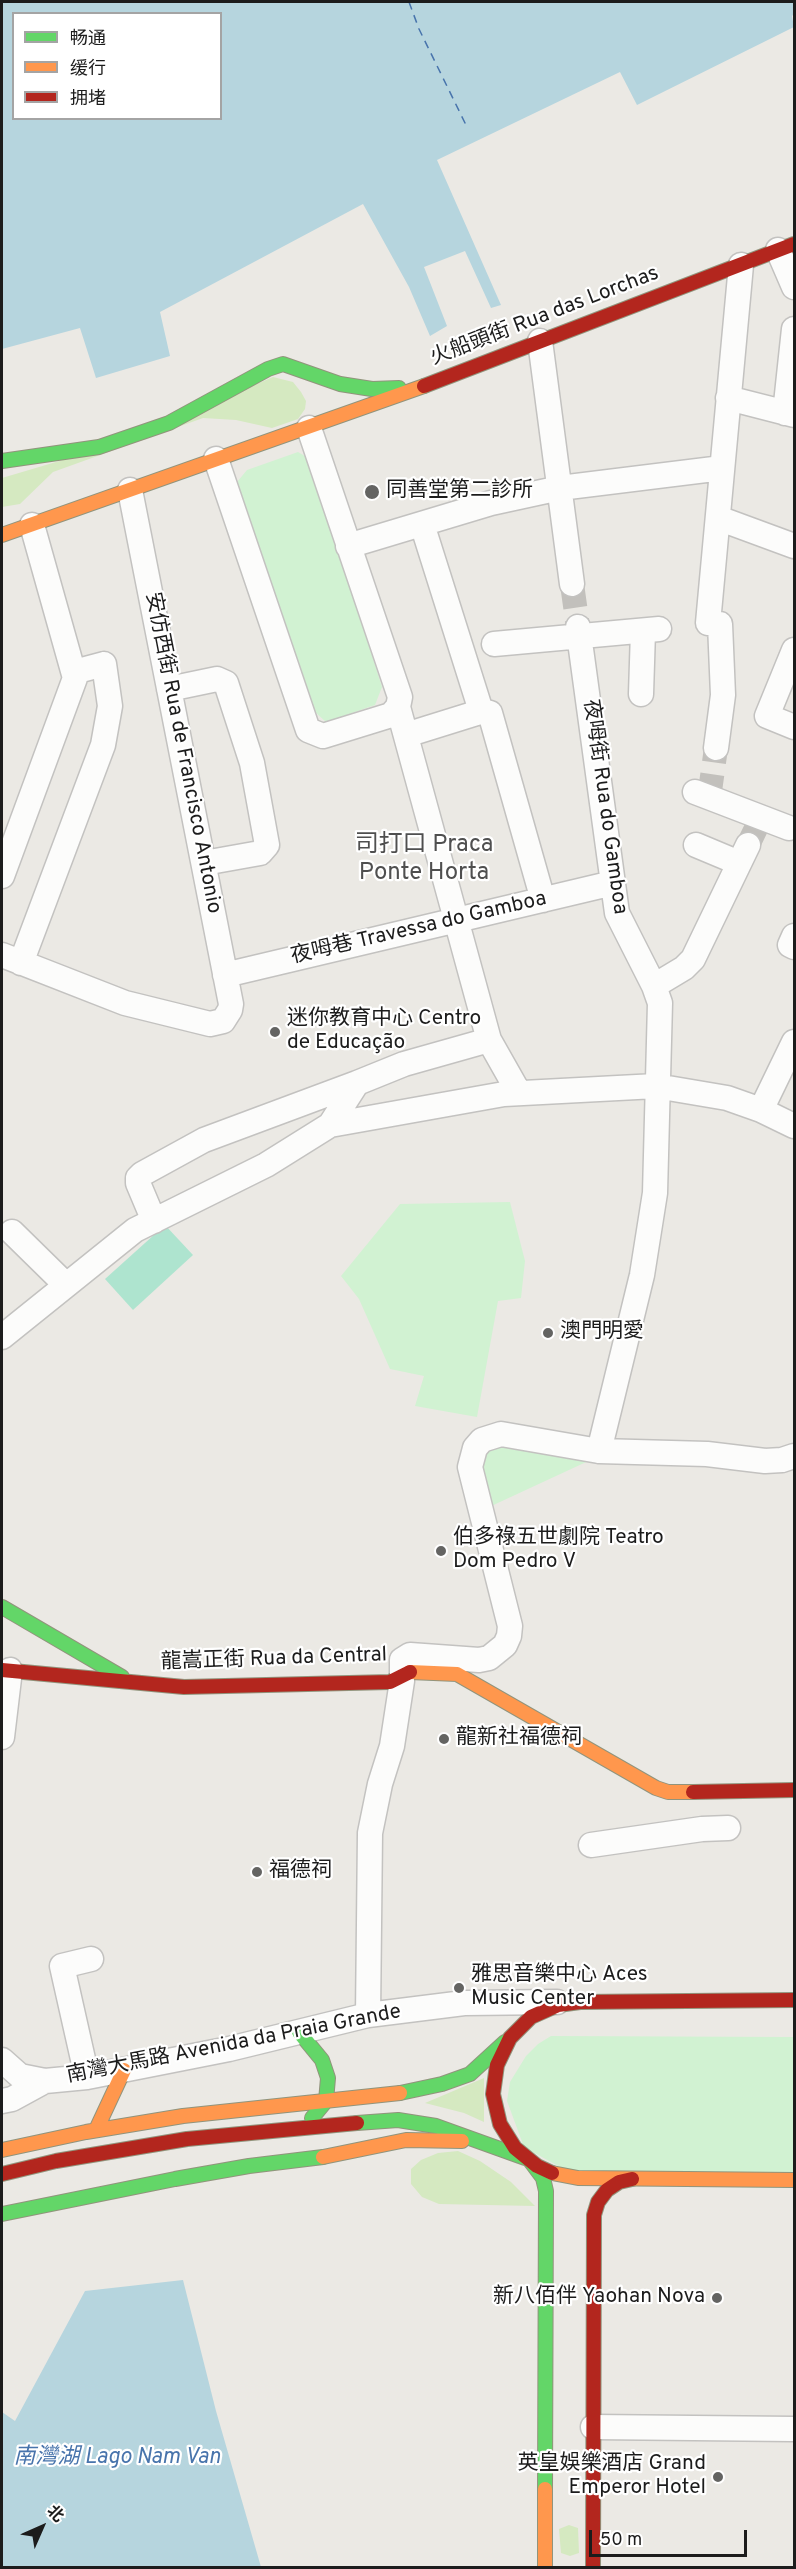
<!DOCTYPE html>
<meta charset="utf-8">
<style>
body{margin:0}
#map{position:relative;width:796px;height:2569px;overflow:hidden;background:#ebe9e4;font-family:Overpass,"Noto Sans SC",sans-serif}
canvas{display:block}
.frame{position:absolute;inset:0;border:3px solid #1c1c1c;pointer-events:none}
.legend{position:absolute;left:12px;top:12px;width:210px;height:108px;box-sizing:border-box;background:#fff;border:2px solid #a4a4a4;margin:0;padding:8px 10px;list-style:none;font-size:18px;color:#1c1c1c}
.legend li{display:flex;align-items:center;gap:12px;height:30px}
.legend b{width:30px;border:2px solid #a4a4a4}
.north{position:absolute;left:12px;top:2497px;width:60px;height:60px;-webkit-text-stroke:4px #fff;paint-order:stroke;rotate:45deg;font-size:16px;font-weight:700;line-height:24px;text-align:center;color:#1c1c1c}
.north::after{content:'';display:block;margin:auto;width:21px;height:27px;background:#1c1c1c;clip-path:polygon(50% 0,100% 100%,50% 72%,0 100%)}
.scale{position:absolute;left:589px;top:2530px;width:158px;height:27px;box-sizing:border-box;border:3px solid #1c1c1c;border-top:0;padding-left:8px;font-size:18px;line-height:21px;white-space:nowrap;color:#1c1c1c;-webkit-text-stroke:4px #fff;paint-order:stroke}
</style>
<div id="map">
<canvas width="796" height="2569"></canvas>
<div class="frame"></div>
<ul class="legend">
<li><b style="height:8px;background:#63d668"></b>畅通</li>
<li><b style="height:8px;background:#ff974d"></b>缓行</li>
<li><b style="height:8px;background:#b3261e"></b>拥堵</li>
</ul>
<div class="north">北</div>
<div class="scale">50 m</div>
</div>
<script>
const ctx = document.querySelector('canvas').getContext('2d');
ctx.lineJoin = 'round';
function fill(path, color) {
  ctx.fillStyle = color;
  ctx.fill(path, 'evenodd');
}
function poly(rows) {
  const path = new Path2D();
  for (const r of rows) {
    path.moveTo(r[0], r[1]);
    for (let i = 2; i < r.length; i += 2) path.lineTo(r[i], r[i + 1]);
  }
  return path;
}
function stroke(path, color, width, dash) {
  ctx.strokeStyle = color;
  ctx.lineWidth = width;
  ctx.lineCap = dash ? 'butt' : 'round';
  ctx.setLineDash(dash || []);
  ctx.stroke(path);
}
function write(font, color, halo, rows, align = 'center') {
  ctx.font = font + ' Overpass,"Noto Sans SC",sans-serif';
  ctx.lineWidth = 4.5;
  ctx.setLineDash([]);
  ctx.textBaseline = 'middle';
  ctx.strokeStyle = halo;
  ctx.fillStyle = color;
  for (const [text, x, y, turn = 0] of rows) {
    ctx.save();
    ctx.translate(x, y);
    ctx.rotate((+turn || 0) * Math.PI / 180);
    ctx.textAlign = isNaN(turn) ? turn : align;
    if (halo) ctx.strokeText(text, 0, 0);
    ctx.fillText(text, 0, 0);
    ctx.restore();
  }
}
const grass = poly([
 [273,377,293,382,301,392,306,401,305,409,298,419,272,428,236,420,203,418,53,472,20,504,2,507,2,478,120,443],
 [484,2078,484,2122,464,2113,425,2103],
 [458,2151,480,2161,511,2182,535,2206,439,2204,422,2197,411,2184,411,2169,421,2160,438,2153],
 [569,2525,578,2528,579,2553,570,2556,561,2553,559,2529]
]);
const park = poly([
 [298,452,310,459,382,687,375,705,326,722,314,711,237,482,247,470],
 [510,1202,525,1261,521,1298,498,1301,477,1417,415,1406,424,1376,390,1369,359,1299,341,1276,400,1204],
 [493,1442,597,1457,487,1508,477,1460],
 [551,2036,794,2037,794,2188,592,2185,524,2147,507,2101,510,2082,526,2056,538,2044]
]);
const pitch = poly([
 [165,1225,193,1255,133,1310,105,1279]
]);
const water = poly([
 [2,2,794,2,794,14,792,16,794,27,637,105,620,72,437,160,501,305,491,308,465,251,424,267,447,326,430,336,409,287,363,204,160,312,170,356,96,378,80,328,2,349],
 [14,14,220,14,220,118,14,118],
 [183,2280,216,2411,261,2567,2,2567,2,2412,15,2421,85,2291]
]);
const ferry = poly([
 [409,2,419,29,466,125]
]);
const streetTunnel = poly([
 [572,584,578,627],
 [709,798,716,748],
 [748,845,761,818]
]);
const street = poly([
 [778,250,794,287],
 [540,341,572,584],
 [728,398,794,415],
 [785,413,794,329],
 [216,459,308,730,323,736,391,715,398,707,400,697,309,428],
 [718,518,794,546],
 [422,524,481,711],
 [348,546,491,503,560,488,722,468],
 [578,627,617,913,654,986,660,1003,655,1193,642,1275,599,1451],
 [494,644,659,629],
 [794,650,767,716,794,727],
 [169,689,217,679,226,683,252,763,267,845,260,853,204,863],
 [641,694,643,631],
 [398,707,489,1040,519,1093],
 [406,735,483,711,490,713,543,900],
 [716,748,723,695,720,624,708,623,741,265],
 [695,792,789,828],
 [696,845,739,863],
 [2,876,75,678,32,525],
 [794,936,790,945,794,947],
 [2,955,125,1003,210,1024,223,1021,230,1010,231,1004,130,490],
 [21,963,103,745,110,706,104,664,74,672],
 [225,975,613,883],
 [654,986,684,968,693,959,748,845],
 [761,1110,794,1042],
 [330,1125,504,1094,656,1086,727,1098,761,1110,794,1126],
 [154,1221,138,1183,138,1178,142,1174,204,1140,357,1083],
 [12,1232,66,1285],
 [2,1337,135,1230,266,1165,330,1125,357,1083,404,1064,489,1040],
 [2,1737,10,1670],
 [591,1845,702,1829,728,1828],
 [368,2015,370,1833,380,1784,392,1746,402,1681,402,1660,410,1655,479,1660,489,1658,505,1645,509,1636,510,1626,470,1467,475,1448,482,1440,501,1434,599,1451,707,1454,765,1461,782,1460,794,1456],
 [2,2060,20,2076,45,2081],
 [87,2077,62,1966,91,1959],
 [2,2101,12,2099,45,2081,87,2077,229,2049,368,2015,464,2003,557,2002],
 [593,2427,794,2429]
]);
const fast = poly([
 [2,461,99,447,169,423,268,369,283,364,340,384,372,389,399,388],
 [2,1607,122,1677],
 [299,2032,322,2060,328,2078,326,2101,312,2118],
 [400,2093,442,2084,470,2074,505,2042],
 [357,2123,398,2120,436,2126,525,2158],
 [531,2162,543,2178,546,2191,545,2489],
 [2,2214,175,2179,249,2166,323,2157]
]);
const slow = poly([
 [2,535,424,386],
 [410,1672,457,1674,656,1788,668,1792,693,1792],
 [96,2130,124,2070],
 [2,2150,86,2132,183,2116,400,2093],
 [323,2157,406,2140,462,2141],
 [552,2173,578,2178,794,2180],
 [545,2568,545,2489]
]);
const jam = poly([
 [424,386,794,244],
 [2,1670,184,1687,390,1682,410,1672],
 [693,1792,794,1790],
 [552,2173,537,2166,515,2148,500,2124,493,2094,497,2065,510,2038,531,2017,558,2005,580,2002,794,2000],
 [2,2174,56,2161,187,2139,357,2123],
 [593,2568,594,2215,598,2202,607,2190,619,2182,632,2179]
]);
const markers = [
 [372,492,8,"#646462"],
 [275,1032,6,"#646462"],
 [548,1333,6,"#646462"],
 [441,1551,6,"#646462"],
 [444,1739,6,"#646462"],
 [257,1872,6,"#646462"],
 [459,1988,6,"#646462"],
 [717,2298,6,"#646462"],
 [718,2477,6,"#646462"]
];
const streetNames = [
 ["火船頭街 Rua das Lorchas",545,317,-21],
 ["安仿西街 Rua de Francisco Antonio",182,753,79],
 ["夜呣街 Rua do Gamboa",604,807,82],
 ["夜呣巷 Travessa do Gamboa",419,929,-13],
 ["龍嵩正街 Rua da Central",274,1660,-2],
 ["南灣大馬路 Avenida da Praia Grande",234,2045,-11]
];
const poiNames = [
 ["同善堂第二診所",386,492],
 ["迷你教育中心 Centro",287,1020],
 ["de Educação",287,1044],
 ["澳門明愛",560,1333],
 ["伯多祿五世劇院 Teatro",453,1539],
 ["Dom Pedro V",453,1563],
 ["龍新社福德祠",456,1739],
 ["福德祠",269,1872],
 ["雅思音樂中心 Aces",471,1976],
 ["Music Center",471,2000],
 ["新八佰伴 Yaohan Nova",705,2298,"right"],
 ["英皇娛樂酒店 Grand",706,2465,"right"],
 ["Emperor Hotel",706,2489,"right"]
];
const waterNames = [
 ["南灣湖 Lago Nam Van",117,2459]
];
const quarterNames = [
 ["司打口 Praca",424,846],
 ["Ponte Horta",424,874]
];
fill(grass, '#d5e9c1');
fill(park, '#d1f2d2');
fill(pitch, '#aee4cf');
fill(water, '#b6d5de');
stroke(ferry, '#4874ac', 1.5, [8, 6]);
stroke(streetTunnel, '#c2c0bc', 24, [24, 12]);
stroke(street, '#c3c2c0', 27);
stroke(fast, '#91947c', 16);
stroke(slow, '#91947c', 16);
stroke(jam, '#91947c', 16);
stroke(street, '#fcfcfb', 24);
stroke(fast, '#63d668', 14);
stroke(slow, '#ff974d', 14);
stroke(jam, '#b3261e', 14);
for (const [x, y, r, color] of markers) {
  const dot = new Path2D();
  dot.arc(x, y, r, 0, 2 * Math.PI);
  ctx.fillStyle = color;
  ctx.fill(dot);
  stroke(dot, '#fff', 2);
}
write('21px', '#1c1c1c', '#fff', streetNames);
write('21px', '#1c1c1c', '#fff', poiNames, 'left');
write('italic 22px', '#4874ac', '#fff', waterNames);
write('24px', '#4f4f4f', '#fff', quarterNames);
</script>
